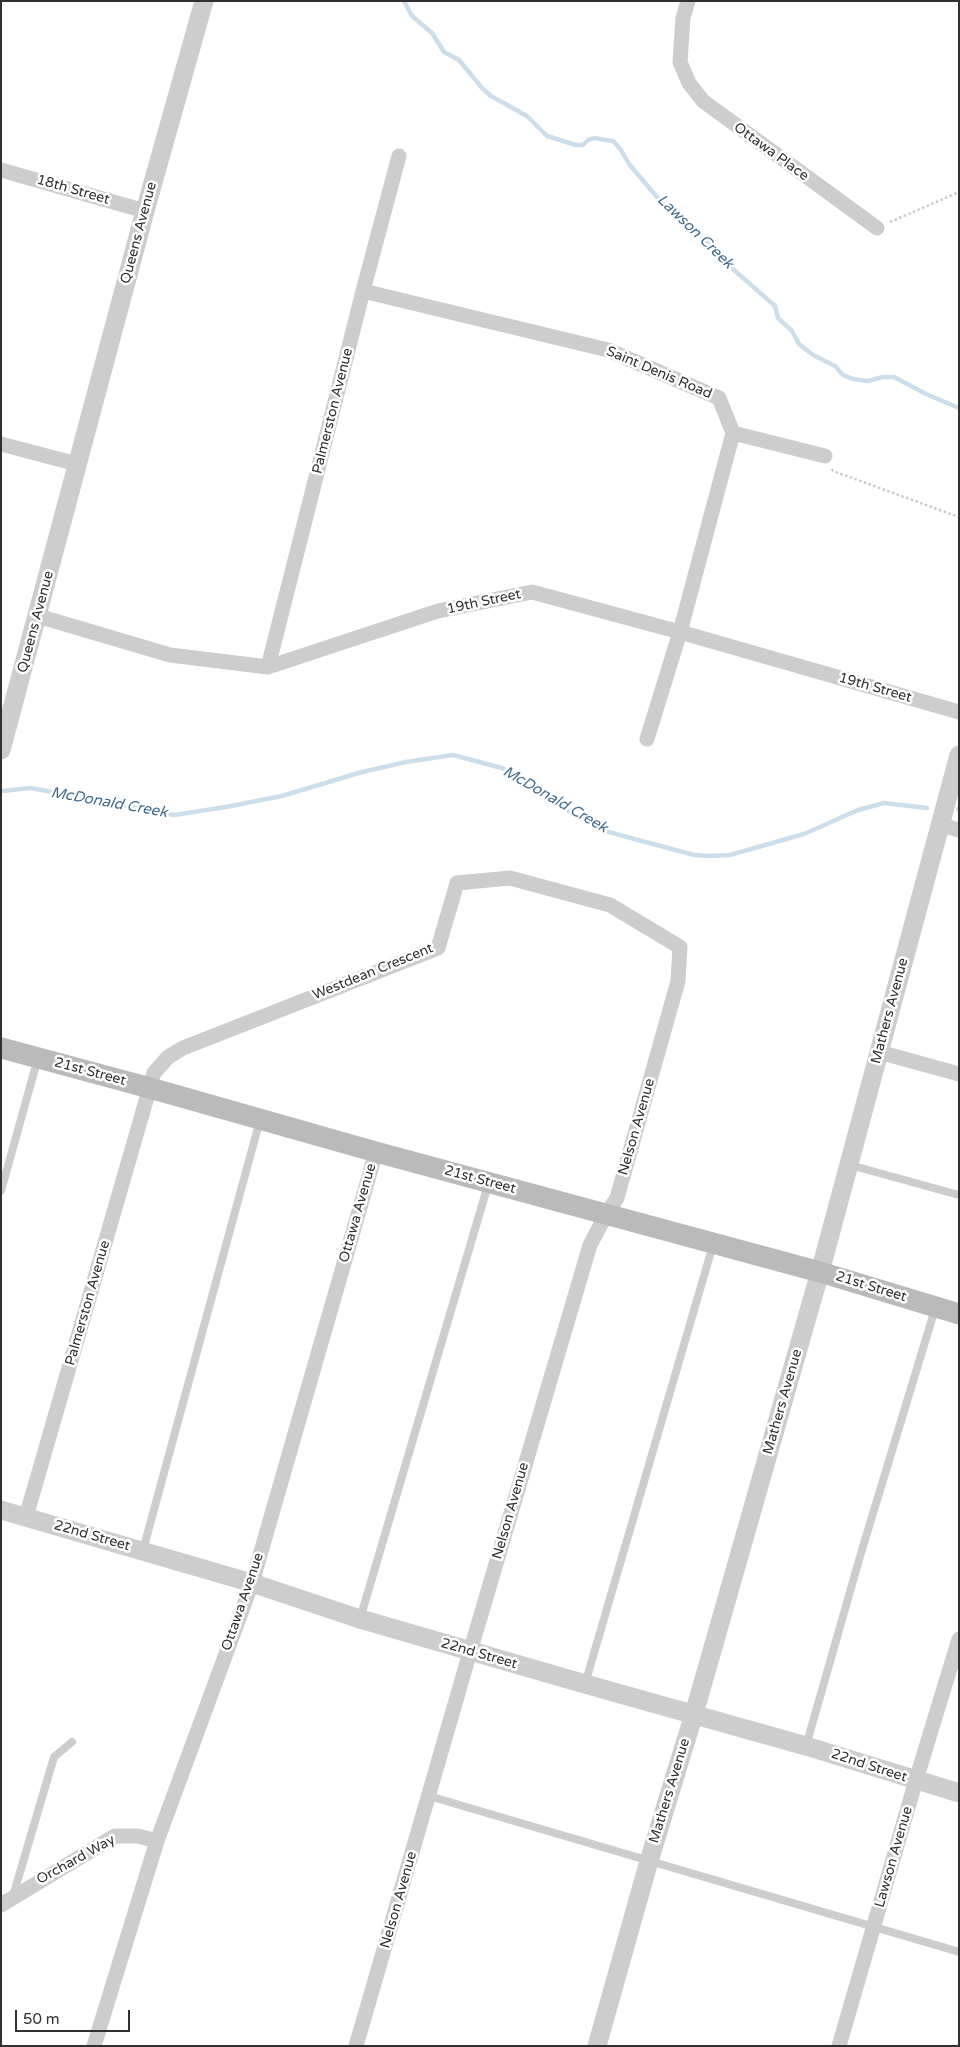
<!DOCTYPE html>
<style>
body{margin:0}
#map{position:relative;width:960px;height:2047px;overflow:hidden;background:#fff;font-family:"Varela Round",sans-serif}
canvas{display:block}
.frame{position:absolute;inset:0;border:2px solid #303030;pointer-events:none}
.scale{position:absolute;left:15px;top:2010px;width:115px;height:22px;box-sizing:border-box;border:2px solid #303030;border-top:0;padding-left:6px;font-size:15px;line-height:18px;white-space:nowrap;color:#303030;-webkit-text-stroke:4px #fff;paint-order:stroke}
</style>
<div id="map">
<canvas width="960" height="2047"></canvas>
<div class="frame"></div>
<div class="scale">50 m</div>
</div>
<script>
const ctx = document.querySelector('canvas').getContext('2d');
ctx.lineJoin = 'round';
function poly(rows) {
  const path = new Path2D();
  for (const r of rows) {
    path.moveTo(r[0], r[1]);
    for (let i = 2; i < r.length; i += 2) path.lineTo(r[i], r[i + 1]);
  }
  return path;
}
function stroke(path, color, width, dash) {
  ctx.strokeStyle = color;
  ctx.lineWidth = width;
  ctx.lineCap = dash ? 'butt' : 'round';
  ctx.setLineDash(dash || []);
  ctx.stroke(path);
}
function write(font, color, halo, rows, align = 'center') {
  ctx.font = font + ' "Varela Round",sans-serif';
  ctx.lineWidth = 5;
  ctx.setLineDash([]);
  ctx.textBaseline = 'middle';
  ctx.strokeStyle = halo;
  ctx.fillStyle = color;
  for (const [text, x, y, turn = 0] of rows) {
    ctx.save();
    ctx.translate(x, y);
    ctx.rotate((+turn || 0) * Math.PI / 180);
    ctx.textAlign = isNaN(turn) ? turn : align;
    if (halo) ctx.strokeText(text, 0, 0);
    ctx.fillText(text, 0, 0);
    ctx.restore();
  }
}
const stream = poly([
 [404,1,412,16,432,33,444,52,459,60,482,88,491,96,527,116,547,136,576,145,583,145,588,140,594,138,613,141,621,150,629,164,667,209,724,256,734,270,775,306,778,318,792,331,799,344,813,355,835,366,843,375,853,379,868,381,883,377,894,377,926,394,959,408],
 [2,791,31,788,174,815,226,807,282,796,362,772,406,762,453,755,502,768,563,808,605,831,694,855,708,856,730,855,804,834,858,810,884,803,927,808],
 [958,809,959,809]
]);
const path = poly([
 [890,222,959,192],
 [832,469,833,471,959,517]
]);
const service = poly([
 [850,1165,959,1195],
 [1,1191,38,1058],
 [143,1550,260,1120],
 [360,1619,488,1185],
 [585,1684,713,1245],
 [806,1746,861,1553,935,1309],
 [429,1796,959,1952],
 [13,1896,54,1757,72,1742]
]);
const minor = poly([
 [688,1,683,18,680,62,689,83,703,101,877,228],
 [1,170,145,211],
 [363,291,608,350,719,398,733,433,680,632,647,739],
 [733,433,825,456],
 [1,444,77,464],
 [38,616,170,655,268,667,438,611,532,592,680,632,959,712],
 [268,667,363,291,399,156],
 [939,824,959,830],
 [879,1052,959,1074],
 [26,1517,154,1073,168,1057,183,1048,438,948,457,883,510,878,610,905,680,947,678,981,617,1198,607,1213,590,1245,470,1652,356,2046],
 [1,1905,115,1836,138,1836,157,1841],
 [94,2046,157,1841,252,1583,376,1152],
 [839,2046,916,1780,959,1639]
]);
const tertiary = poly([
 [1,750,145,211,204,1],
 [1,1510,252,1583,360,1619,585,1684,806,1746,959,1793],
 [597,2046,649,1861,694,1714,820,1272,959,755]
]);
const secondary = poly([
 [1,1048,150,1088,376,1152,820,1272,959,1314]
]);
const streetNames = [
 ["Ottawa Place",771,152,36],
 ["18th Street",73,190,16],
 ["Queens Avenue",139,233,-75],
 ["Saint Denis Road",659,373,23],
 ["Palmerston Avenue",333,411,-76],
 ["19th Street",484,602,-12],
 ["Queens Avenue",36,622,-75],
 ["19th Street",875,688,16],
 ["Westdean Crescent",373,972,-22],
 ["Mathers Avenue",890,1011,-75],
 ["21st Street",90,1072,15],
 ["Nelson Avenue",637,1127,-74],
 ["21st Street",480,1180,15],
 ["Ottawa Avenue",358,1213,-74],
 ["21st Street",871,1287,17],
 ["Palmerston Avenue",88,1303,-74],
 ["Mathers Avenue",783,1402,-74],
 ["Nelson Avenue",511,1511,-74],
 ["22nd Street",92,1536,16],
 ["Ottawa Avenue",243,1602,-71],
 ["22nd Street",479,1654,16],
 ["22nd Street",869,1766,18],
 ["Mathers Avenue",670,1791,-73],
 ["Lawson Avenue",894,1857,-74],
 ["Orchard Way",76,1860,-29],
 ["Nelson Avenue",399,1900,-74]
];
const waterNames = [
 ["Lawson Creek",695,232,44],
 ["McDonald Creek",555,800,30],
 ["McDonald Creek",109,803,10]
];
stroke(stream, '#cddeeb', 4.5);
stroke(path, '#cacaca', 2.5, [2.5, 2.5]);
stroke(service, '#cdcdcd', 8);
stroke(minor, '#cdcdcd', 15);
stroke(tertiary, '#cdcdcd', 19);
stroke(secondary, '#bababa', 21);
write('14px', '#303030', '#fff', streetNames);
write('italic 15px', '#436d8e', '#fff', waterNames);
</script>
